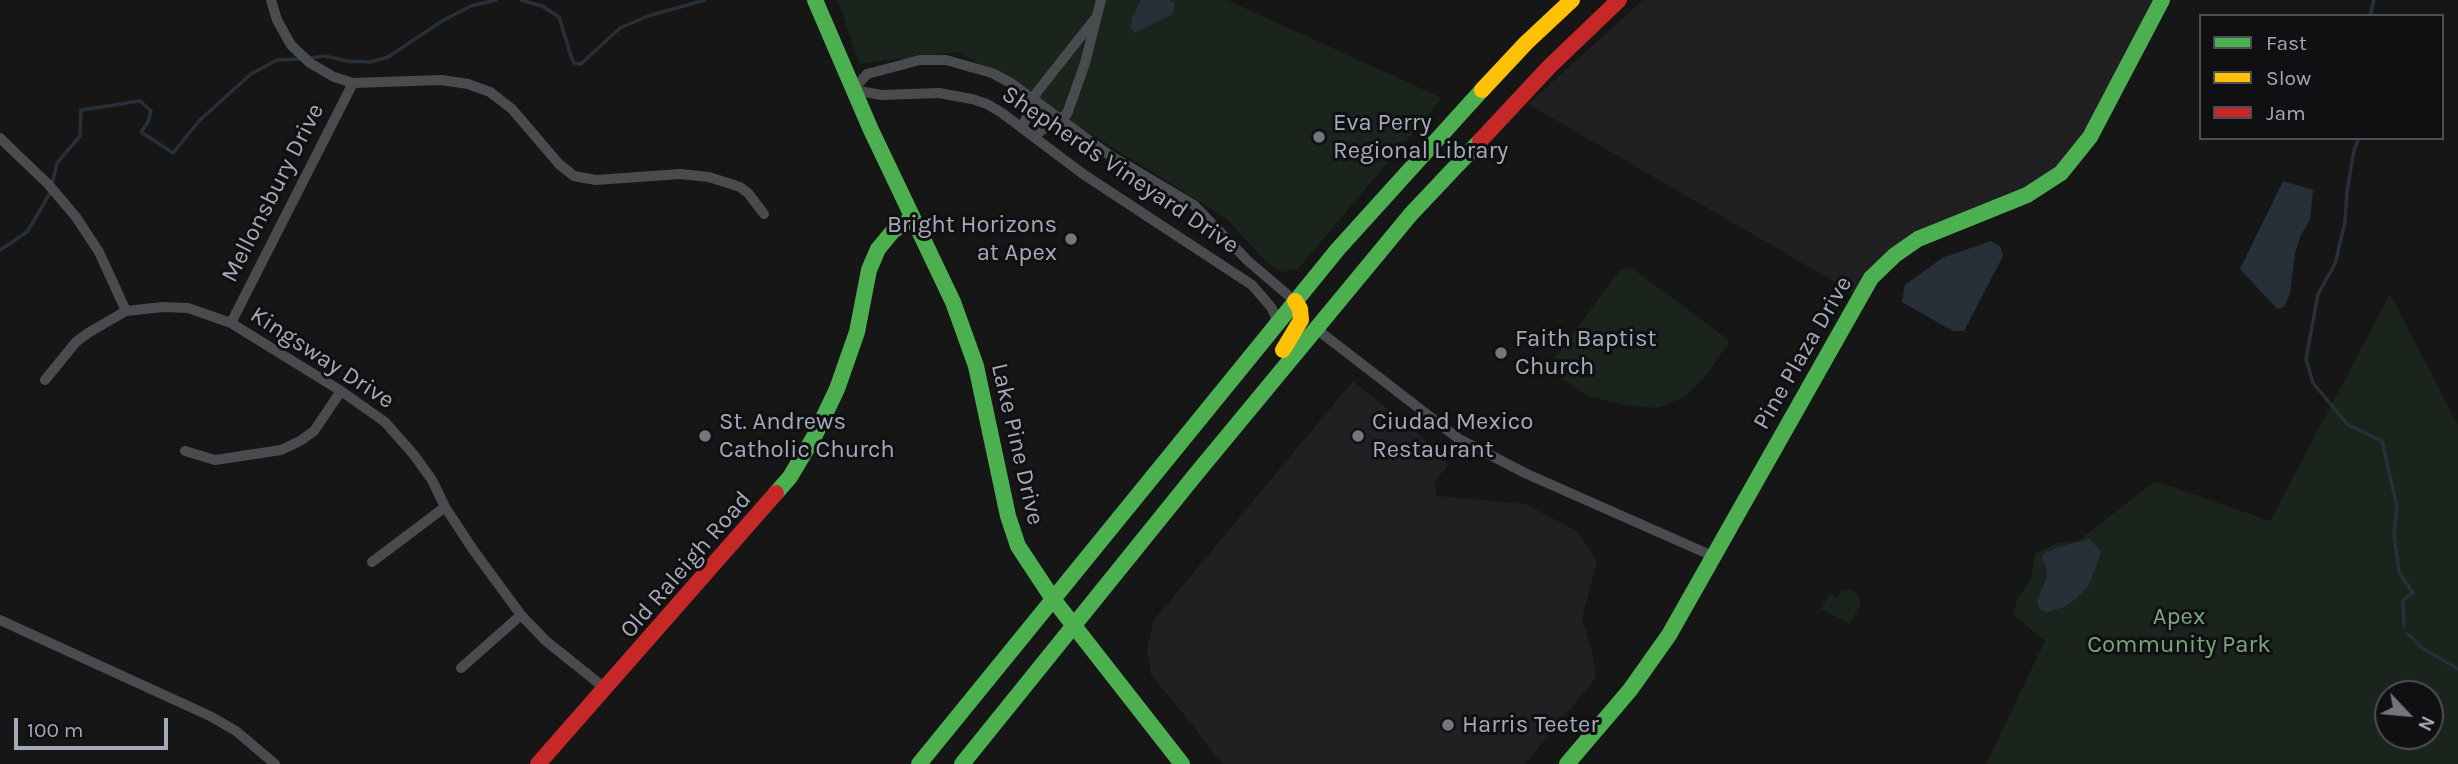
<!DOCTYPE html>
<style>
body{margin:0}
#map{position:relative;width:2458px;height:764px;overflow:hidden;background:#161616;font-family:Karla,sans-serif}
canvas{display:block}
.legend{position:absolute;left:2199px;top:14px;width:245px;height:126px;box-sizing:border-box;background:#101012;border:2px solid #4c4e54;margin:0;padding:9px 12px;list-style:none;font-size:21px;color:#a5aab8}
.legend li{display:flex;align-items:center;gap:14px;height:35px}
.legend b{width:35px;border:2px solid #4c4e54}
.north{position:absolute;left:2374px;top:680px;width:70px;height:70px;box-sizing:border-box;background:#101012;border:2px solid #4c4e54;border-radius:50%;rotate:116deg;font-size:19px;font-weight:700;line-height:28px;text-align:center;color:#a5aab8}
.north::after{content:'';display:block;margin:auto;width:24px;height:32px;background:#73767f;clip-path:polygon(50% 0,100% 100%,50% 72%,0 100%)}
.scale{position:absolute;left:14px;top:718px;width:154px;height:32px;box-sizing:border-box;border:4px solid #a5aab8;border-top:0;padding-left:9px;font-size:21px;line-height:24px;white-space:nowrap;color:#a5aab8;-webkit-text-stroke:5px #101012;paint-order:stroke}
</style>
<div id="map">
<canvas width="2458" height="764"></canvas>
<ul class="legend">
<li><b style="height:9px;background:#4caf50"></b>Fast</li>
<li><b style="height:9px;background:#ffc107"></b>Slow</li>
<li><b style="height:9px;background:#c62828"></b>Jam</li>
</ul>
<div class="north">N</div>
<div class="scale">100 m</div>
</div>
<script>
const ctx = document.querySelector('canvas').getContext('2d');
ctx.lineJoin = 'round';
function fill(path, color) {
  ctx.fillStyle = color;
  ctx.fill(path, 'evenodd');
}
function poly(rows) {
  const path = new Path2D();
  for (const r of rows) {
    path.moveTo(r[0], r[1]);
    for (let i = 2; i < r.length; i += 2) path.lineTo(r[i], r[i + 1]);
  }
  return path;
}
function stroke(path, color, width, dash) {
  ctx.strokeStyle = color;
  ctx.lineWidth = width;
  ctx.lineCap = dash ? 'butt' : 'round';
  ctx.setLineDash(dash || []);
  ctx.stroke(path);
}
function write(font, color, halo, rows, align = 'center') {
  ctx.font = font + ' Karla,sans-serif';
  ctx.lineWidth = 6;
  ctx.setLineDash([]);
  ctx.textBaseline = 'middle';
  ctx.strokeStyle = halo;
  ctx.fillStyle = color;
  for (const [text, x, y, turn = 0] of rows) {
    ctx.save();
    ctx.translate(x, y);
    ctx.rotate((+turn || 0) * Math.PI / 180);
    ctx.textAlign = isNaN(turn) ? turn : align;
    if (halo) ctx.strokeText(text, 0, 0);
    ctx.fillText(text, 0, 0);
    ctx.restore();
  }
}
const built = poly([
 [1643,0,2156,0,2074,150,2051,172,2024,190,1947,220,1854,293,1528,104],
 [1353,381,1428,442,1448,465,1434,483,1437,496,1525,504,1577,531,1597,561,1582,619,1592,652,1596,678,1525,764,1224,764,1217,758,1192,724,1151,675,1147,649,1154,620]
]);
const green = poly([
 [838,0,1227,0,1442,98,1298,269,1282,272,1266,262,1226,218,959,52,859,64],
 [1632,268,1730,341,1707,374,1684,397,1657,408,1624,405,1588,396,1547,369,1620,270],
 [2390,294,2458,425,2458,764,1986,764,2045,641,2013,614,2017,600,2030,580,2036,553,2057,543,2078,541,2155,481,2270,521],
 [2388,694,2430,694,2430,736,2388,736],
 [1849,588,1858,594,1861,603,1850,624,1821,609,1829,594,1838,598,1842,589,1847,592]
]);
const water = poly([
 [1141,0,1169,0,1175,3,1173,14,1135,33,1131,28,1132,18],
 [2283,181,2313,190,2310,220,2301,235,2295,253,2290,294,2284,307,2277,309,2240,269],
 [1991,241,2000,246,2003,256,1964,331,1953,331,1902,302,1905,285,1942,258],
 [2090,539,2101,552,2089,585,2077,598,2062,608,2046,612,2041,610,2037,603,2047,575,2046,566,2041,559,2043,554,2059,547]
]);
const stream = poly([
 [521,0,542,6,559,17,572,59,574,63,581,64,620,28,648,16,705,0],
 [2370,16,2374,0],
 [309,58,325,56,347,61,370,62,388,57,442,21,471,6,496,0],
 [2359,138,2354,150,2347,192,2345,222,2335,264,2318,294,2306,359,2313,383,2348,425,2382,441,2397,507,2394,535,2399,572,2413,593,2403,600,2404,626],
 [52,185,57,163,80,136,81,110,140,101,151,111,148,122,141,132,173,153,200,120,251,74,277,60,301,59],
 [0,250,27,232,50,193],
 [2408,634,2422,648,2458,669]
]);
const street = poly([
 [271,0,277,20,291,45,310,63,334,77,353,83,441,80,468,84,490,92,512,109,559,164,574,176,596,180,680,174,709,177,740,187,748,193,764,214],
 [853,90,867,74,920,60,946,60,992,73,1011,83,1108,154,1194,205,1248,261,1295,301],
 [853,90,882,95,939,93,972,99,987,104,1002,113,1083,174,1252,285,1271,307,1276,317,1274,324],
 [1022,128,1037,92,1094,20],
 [1033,136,1067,114,1085,63,1101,0],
 [0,138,48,184,76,217,99,252,126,311],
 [231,323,353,83],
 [1315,328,1459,439,1527,474,1715,557],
 [45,380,76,342,88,333,126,311,163,307,188,308,231,323,341,391,385,422,414,455,432,480,445,507,474,551,521,615,546,641,606,689],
 [185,451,215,460,281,450,300,441,314,431,341,391],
 [372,562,445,507],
 [0,620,210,716,236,731,275,764],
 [461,668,521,615]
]);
const fast = poly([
 [815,0,871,130,953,302,976,366,1008,516,1018,546,1053,599,1182,764],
 [776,493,790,477,815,435,837,389,857,332,869,270,878,249,893,231,912,218],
 [919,764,1338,249,1482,90],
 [962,764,1196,474,1411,214,1480,141],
 [1567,764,1630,690,1669,635,1871,278,1895,255,1918,239,2027,195,2061,173,2090,137,2162,0]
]);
const slow = poly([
 [1482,90,1526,43,1572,0],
 [1283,350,1301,320,1300,309,1295,301]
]);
const jam = poly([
 [1480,141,1549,67,1619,0],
 [538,764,776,493]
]);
const markers = [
 [1319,137,7,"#73767f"],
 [1071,239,7,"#73767f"],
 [1501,353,7,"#73767f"],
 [705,436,7,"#73767f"],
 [1358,436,7,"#73767f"],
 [1448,725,7,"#73767f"]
];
const poiNames = [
 ["Eva Perry",1333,123],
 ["Regional Library",1333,151],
 ["Bright Horizons",1057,225,"right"],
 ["at Apex",1057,253,"right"],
 ["Faith Baptist",1515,339],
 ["Church",1515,367],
 ["St. Andrews",719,422],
 ["Catholic Church",719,450],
 ["Ciudad Mexico",1372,422],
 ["Restaurant",1372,450],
 ["Harris Teeter",1462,725]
];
const streetNames = [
 ["Shepherds Vineyard Drive",1120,170,34],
 ["Mellonsbury Drive",273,193,-63],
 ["Pine Plaza Drive",1803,353,-60],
 ["Kingsway Drive",322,358,33],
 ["Lake Pine Drive",1017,444,77],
 ["Old Raleigh Road",686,565,-49]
];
const parkNames = [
 ["Apex",2179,617],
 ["Community Park",2179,645]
];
fill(built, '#202022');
fill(green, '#1b231d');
fill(water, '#273039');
stroke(stream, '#273039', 3.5);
stroke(street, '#494b4f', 10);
stroke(fast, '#4caf50', 16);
stroke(slow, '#ffc107', 16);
stroke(jam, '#c62828', 16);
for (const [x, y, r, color] of markers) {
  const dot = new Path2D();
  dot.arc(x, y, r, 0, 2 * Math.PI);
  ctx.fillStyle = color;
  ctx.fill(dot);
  stroke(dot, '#101012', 2.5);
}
write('24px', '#a5aab8', '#101012', poiNames, 'left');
write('24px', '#a5aab8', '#101012', streetNames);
write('24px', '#7aa67e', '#101012', parkNames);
</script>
